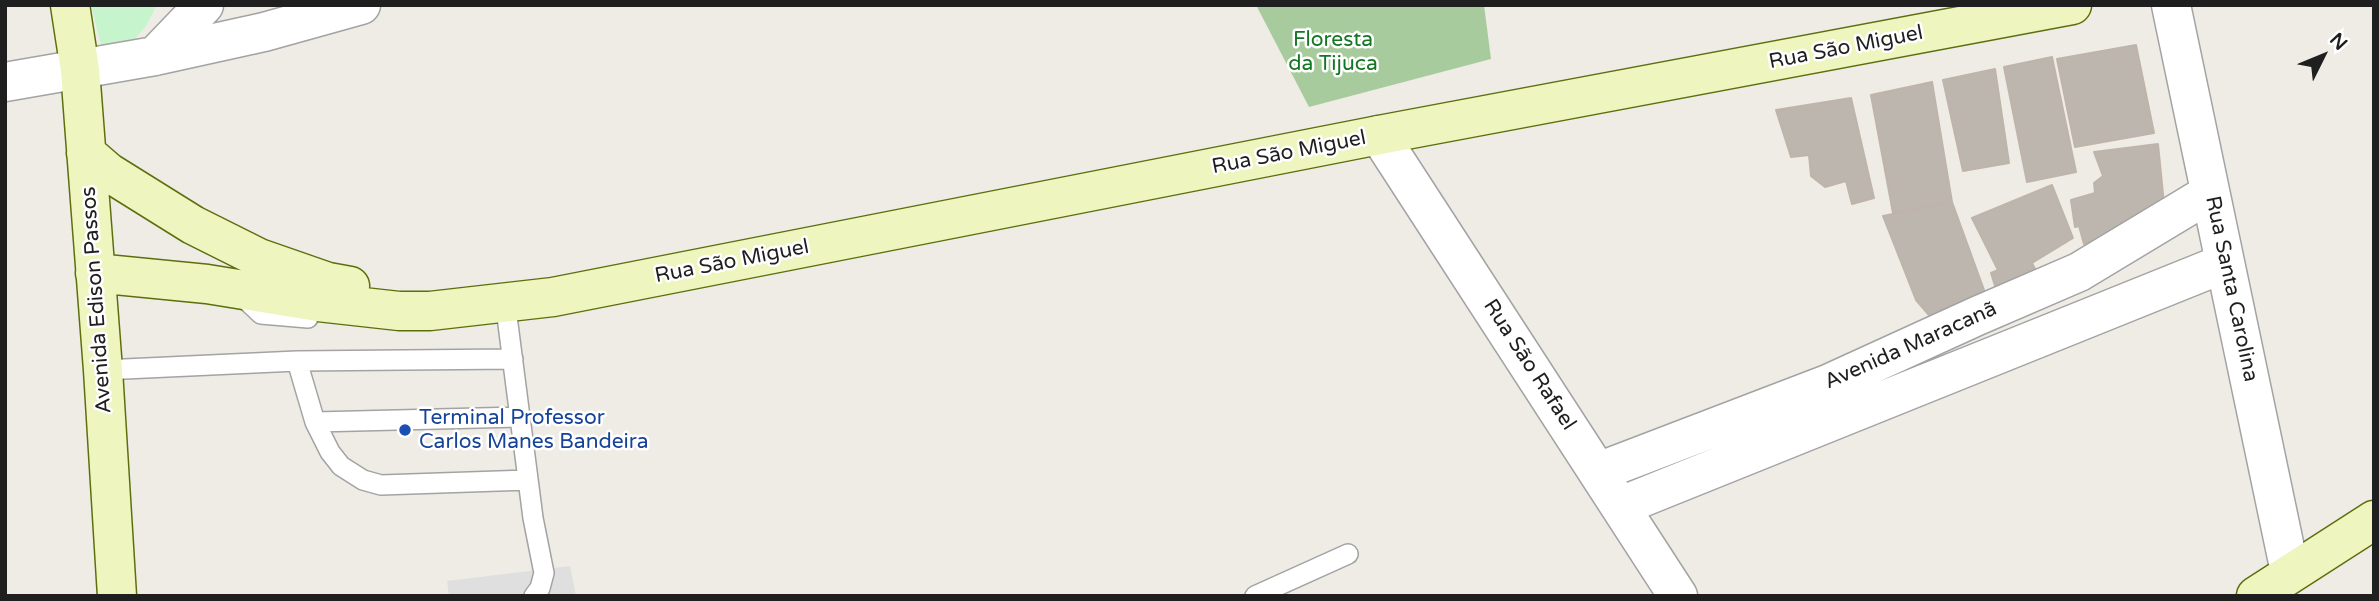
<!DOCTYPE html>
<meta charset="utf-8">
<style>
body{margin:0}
#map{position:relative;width:2379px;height:601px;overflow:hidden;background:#efece6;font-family:"Varela Round",sans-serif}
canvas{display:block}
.frame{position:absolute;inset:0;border:7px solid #1f1f1f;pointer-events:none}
.north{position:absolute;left:2288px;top:21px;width:70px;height:70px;-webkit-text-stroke:5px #fff;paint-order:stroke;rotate:47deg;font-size:19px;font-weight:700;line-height:28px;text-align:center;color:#1f1f1f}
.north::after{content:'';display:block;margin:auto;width:24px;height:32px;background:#1f1f1f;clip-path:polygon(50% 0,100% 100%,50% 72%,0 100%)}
</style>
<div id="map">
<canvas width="2379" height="601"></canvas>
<div class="frame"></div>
<div class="north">N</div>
</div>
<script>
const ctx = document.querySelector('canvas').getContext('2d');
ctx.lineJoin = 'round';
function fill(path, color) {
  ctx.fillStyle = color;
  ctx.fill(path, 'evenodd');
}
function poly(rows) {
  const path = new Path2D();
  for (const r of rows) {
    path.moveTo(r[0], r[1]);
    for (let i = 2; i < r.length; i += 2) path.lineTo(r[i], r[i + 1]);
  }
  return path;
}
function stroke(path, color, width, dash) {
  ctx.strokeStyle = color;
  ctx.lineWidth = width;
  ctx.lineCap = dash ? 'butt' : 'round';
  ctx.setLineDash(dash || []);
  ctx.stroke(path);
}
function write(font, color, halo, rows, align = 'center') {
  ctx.font = font + ' "Varela Round",sans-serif';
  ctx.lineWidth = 5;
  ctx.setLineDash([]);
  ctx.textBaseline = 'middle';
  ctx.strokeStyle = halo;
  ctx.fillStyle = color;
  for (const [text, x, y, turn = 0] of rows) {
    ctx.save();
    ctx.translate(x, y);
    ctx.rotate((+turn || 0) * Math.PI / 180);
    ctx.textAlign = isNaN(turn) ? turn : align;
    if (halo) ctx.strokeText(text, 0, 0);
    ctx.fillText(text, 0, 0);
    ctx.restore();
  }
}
const forest = poly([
 [1256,5,1484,5,1491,59,1309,107]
]);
const park = poly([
 [91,5,157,5,146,26,133,41,105,61]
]);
const parking = poly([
 [570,566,576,596,449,596,447,581]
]);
const building = poly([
 [2136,45,2154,133,2075,147,2057,59,2136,45],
 [2052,57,2076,172,2027,182,2004,67,2052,57],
 [1995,69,2009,163,1963,171,1943,80,1995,69],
 [1932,82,1952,202,1893,213,1871,95,1932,82],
 [1851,98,1874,198,1852,204,1846,181,1825,187,1811,176,1809,155,1791,157,1776,110,1851,98],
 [2158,144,2165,214,2084,244,2079,226,2075,227,2071,200,2095,193,2094,183,2103,176,2094,152,2158,144],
 [2052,185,2073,238,2032,263,2037,273,1996,289,1991,273,1998,270,1972,218,2052,185],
 [1952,202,1988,301,1934,321,1916,300,1883,216,1952,202]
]);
const lane = poly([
 [241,295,261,314,308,318],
 [505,301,533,518,544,573,540,588,534,596],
 [297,361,315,422,330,452,341,466,363,480,381,485,528,480],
 [103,370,297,361,513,359],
 [315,422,520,417],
 [1255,596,1348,554]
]);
const street = poly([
 [2171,5,2290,572],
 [155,56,204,5],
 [5,82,155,56,264,32,361,5],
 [1379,135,1678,596],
 [1598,472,1828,384,1977,316,2079,272,2210,193],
 [1621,506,2225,263]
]);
const secondary = poly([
 [70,5,80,70,103,370,117,596],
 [86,153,108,172,193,225,259,258,328,282,350,286],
 [95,273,207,284,318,302,399,311,430,311,553,297,1379,135,2072,5],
 [2256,596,2374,520]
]);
const markers = [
 [405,430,7,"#1a4fb4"]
];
const parkNames = [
 ["Floresta",1333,40],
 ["da Tijuca",1333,64]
];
const streetNames = [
 ["Rua São Miguel",1846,48,-11],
 ["Rua São Miguel",1289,153,-11],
 ["Rua São Miguel",732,262,-11],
 ["Rua Santa Carolina",2231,289,78],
 ["Avenida Edison Passos",97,300,-94],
 ["Avenida Maracanã",1911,346,-24],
 ["Rua São Rafael",1529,365,57]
];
const transitNames = [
 ["Terminal Professor",419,418],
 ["Carlos Manes Bandeira",419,442]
];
fill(forest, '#a8cb9d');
fill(park, '#c6f5cd');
fill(parking, '#dfdfdf');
fill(building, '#bcb6af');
stroke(building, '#bfb4a9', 2);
stroke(lane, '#a3a3a3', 22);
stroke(street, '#a3a3a3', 41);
stroke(secondary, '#5d6f0d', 41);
stroke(lane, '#fff', 19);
stroke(street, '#fff', 38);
stroke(secondary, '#eef5be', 38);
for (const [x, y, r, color] of markers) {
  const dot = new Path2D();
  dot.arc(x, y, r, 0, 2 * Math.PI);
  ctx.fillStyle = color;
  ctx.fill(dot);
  stroke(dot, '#fff', 2.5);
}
write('21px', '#147623', '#fff', parkNames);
write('21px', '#1f1f1f', '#fff', streetNames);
write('21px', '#164399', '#fff', transitNames, 'left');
</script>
